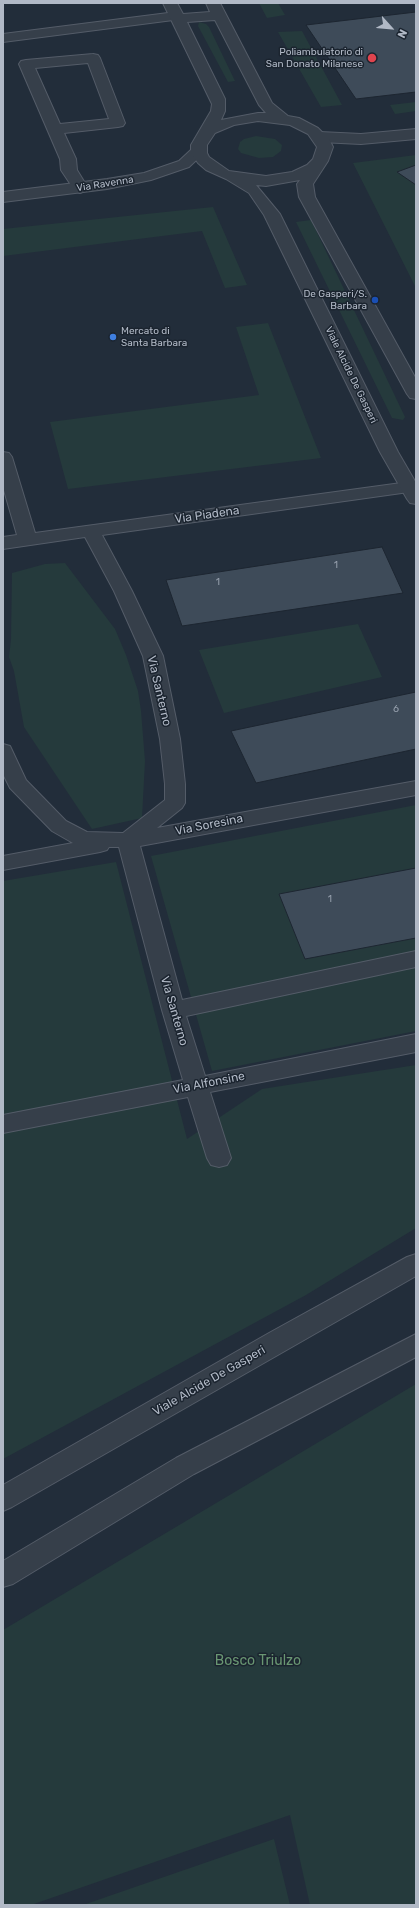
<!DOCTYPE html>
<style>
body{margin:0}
#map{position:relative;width:419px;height:1908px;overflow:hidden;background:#222d3a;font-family:Rubik,sans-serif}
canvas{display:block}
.frame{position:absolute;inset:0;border:4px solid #b1b9c6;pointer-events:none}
.north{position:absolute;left:371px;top:8px;width:40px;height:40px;-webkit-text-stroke:3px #1b242f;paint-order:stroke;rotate:117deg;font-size:11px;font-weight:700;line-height:16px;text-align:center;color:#b1b9c6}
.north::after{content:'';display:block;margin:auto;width:14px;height:18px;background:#b1b9c6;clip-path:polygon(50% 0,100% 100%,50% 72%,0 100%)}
</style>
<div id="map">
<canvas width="419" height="1908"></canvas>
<div class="frame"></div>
<div class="north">N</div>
</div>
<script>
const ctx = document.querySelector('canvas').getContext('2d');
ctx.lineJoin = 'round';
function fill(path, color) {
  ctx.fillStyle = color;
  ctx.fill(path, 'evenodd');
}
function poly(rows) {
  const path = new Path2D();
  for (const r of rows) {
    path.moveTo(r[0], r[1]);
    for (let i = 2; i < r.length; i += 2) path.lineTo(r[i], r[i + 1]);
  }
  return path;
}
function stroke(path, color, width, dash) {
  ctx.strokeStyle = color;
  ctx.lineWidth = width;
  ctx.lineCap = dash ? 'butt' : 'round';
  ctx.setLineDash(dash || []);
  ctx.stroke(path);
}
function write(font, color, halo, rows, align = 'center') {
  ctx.font = font + ' Rubik,sans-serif';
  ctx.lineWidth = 3;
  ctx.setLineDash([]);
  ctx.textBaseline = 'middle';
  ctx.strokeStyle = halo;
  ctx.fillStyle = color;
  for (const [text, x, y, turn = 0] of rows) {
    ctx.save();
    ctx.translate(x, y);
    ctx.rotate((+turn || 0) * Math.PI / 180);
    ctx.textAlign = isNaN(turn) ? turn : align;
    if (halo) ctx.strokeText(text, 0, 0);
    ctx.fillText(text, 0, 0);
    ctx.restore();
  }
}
const green = poly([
 [259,3,278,3,285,15,267,18],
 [199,22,206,24,209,27,235,81,228,82,198,26],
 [302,31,342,105,321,107,278,32],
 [416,102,416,111,395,114,390,105],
 [256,136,275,139,282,145,281,151,273,157,259,158,241,153,238,149,240,142,244,139],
 [416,155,416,288,353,163],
 [213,207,247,285,225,288,202,231,3,256,3,229],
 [311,220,405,417,403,420,392,418,296,222],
 [268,323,321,458,68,489,50,422,259,395,236,327],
 [65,563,115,629,126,655,138,691,141,711,145,761,142,818,92,829,24,727,14,671,9,657,11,639,12,573,45,564],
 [358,624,382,677,224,713,199,650],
 [416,805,416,1031,212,1071,151,856],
 [116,862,187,1139,262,1089,416,1065,416,1228,306,1295,3,1459,3,881],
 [416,1384,416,1905,310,1905,290,1815,31,1905,3,1905,3,1630],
 [274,1839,290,1905,83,1905]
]);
const building = poly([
 [416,12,416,92,356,99,306,25,416,12],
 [416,165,416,185,397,172,416,165],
 [382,547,403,593,182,626,166,580,382,547],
 [416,692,416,749,256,783,231,731,416,692],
 [416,868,416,938,305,959,279,894,416,868]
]);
const service = poly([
 [176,12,181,13,183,16,181,19,3,42,3,34,176,12],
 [93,54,98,55,100,58,125,123,123,126,118,127,64,133,76,159,77,170,88,188,85,191,80,193,75,191,61,170,60,159,19,64,21,61,26,60,93,54],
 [88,63,109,119,60,124,35,68,88,63]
]);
const minor = poly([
 [416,129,416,139,361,144,320,142,315,140,312,137,315,134,320,132,361,134,416,129],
 [199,145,204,147,207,150,189,167,151,180,107,189,3,202,3,192,107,179,144,173,179,161,194,147,199,145],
 [3,452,9,453,12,457,35,533,416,481,416,491,102,535,132,591,163,656,180,739,185,784,185,803,182,808,157,828,416,781,416,795,140,846,182,1000,416,951,416,967,186,1016,205,1076,416,1034,416,1052,210,1092,231,1158,227,1165,219,1167,211,1165,207,1158,188,1097,3,1133,3,1115,183,1080,162,1010,119,847,109,847,107,850,100,852,3,870,3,856,73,843,52,831,10,788,3,774,3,744,10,746,26,780,66,821,87,832,123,833,165,800,165,784,160,739,143,656,114,591,85,537,3,549,3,537,17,535,3,487,3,452]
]);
const tertiary = poly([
 [163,3,177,3,183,14,210,12,206,3,220,3,272,103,288,116,299,118,318,128,329,139,333,147,328,161,313,184,315,197,416,379,416,399,410,398,407,394,299,197,297,184,300,180,266,186,256,185,280,214,398,452,416,483,416,504,410,503,407,499,380,452,264,215,249,193,226,179,206,170,198,163,191,153,191,145,211,111,212,104,163,3],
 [215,20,259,105,266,113,258,113,221,120,225,111,225,99,187,22,215,20],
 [258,121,290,125,308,134,317,147,313,159,307,165,292,172,266,176,229,171,209,157,207,153,207,145,215,133,234,125,258,121],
 [416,1254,416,1276,12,1507,3,1511,3,1485,269,1333,407,1257,416,1254],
 [416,1334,416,1357,194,1474,13,1584,3,1587,3,1561,176,1458,416,1334]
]);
const markers = [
 [372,58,5,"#e0444e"],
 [375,300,4,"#1a4fb4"],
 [113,337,4,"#3f7fe0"]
];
const farPoinames = [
 ["Poliambulatorio di",363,52],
 ["San Donato Milanese",363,64],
 ["De Gasperi/S.",367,294],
 ["Barbara",367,306],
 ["Mercato di",121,331,"left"],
 ["Santa Barbara",121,343,"left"]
];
const farStreetnames = [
 ["Via Ravenna",105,184,-9],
 ["Viale Alcide De Gasperi",351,375,64]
];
const numberNames = [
 ["1",336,565],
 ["1",218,582],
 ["6",396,709],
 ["1",330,899]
];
const streetNames = [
 ["Via Piadena",207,515,-8],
 ["Via Santerno",159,691,77],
 ["Via Soresina",209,825,-11],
 ["Via Santerno",174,1011,74],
 ["Via Alfonsine",209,1083,-11],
 ["Viale Alcide De Gasperi",209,1381,-30]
];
const nearParknames = [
 ["Bosco Triulzo",258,1661]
];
fill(green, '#253a3c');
fill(building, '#3e4b59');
stroke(building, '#1d2631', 1);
stroke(service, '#545c68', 2);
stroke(minor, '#545c68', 2);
stroke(tertiary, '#545c68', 2);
fill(service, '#363f4a');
fill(minor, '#363f4a');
fill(tertiary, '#363f4a');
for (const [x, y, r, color] of markers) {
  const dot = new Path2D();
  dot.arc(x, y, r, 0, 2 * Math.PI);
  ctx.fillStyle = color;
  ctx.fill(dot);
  stroke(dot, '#1b242f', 1.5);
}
write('10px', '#b1b9c6', '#1b242f', farPoinames, 'right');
write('10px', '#b1b9c6', '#1b242f', farStreetnames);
write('10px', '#949eab', null, numberNames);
write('12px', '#b1b9c6', '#1b242f', streetNames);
write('14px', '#699672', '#1b242f', nearParknames);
</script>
